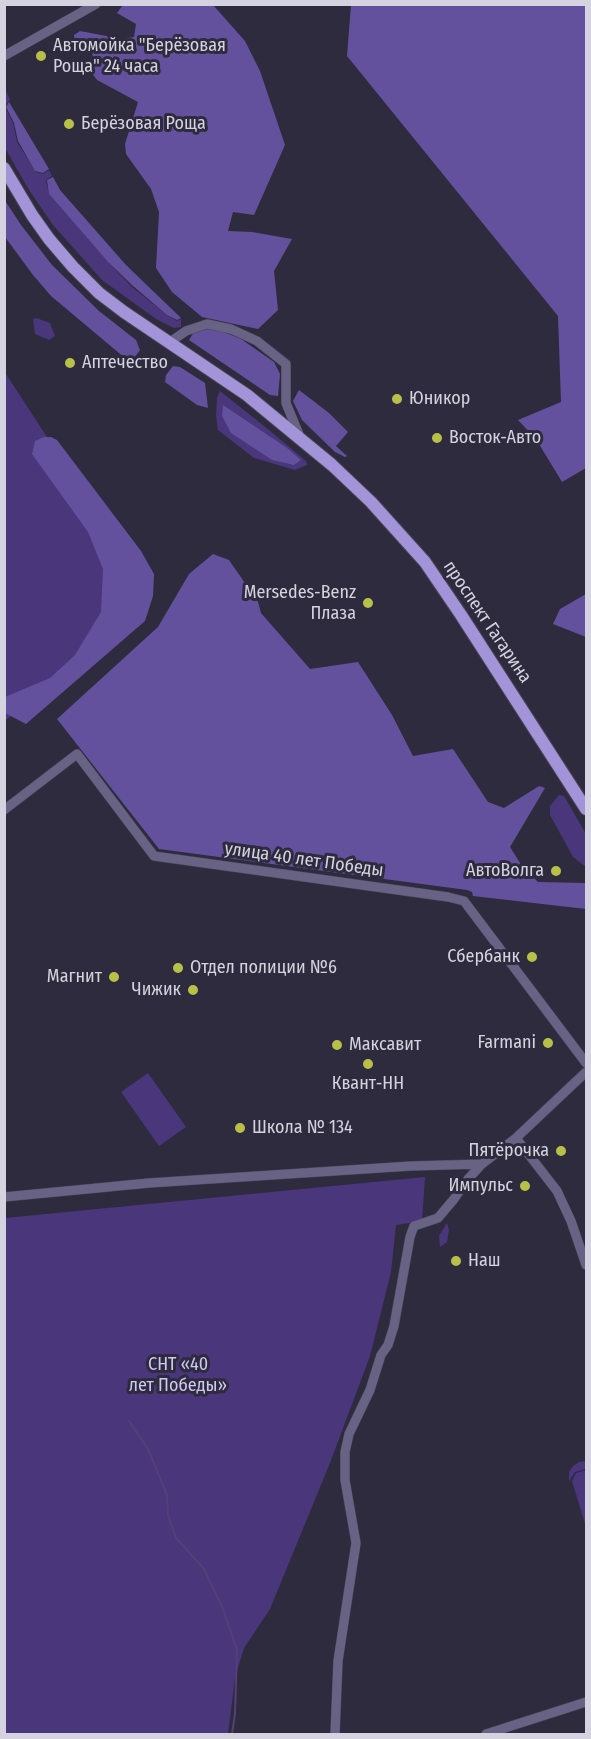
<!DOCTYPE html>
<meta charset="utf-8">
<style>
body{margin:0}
#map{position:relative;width:591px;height:1739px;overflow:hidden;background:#2f2b3e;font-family:"Fira Sans Condensed",sans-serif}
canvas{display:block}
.frame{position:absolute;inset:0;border:6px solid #d5d3df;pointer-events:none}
</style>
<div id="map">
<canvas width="591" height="1739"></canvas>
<div class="frame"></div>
</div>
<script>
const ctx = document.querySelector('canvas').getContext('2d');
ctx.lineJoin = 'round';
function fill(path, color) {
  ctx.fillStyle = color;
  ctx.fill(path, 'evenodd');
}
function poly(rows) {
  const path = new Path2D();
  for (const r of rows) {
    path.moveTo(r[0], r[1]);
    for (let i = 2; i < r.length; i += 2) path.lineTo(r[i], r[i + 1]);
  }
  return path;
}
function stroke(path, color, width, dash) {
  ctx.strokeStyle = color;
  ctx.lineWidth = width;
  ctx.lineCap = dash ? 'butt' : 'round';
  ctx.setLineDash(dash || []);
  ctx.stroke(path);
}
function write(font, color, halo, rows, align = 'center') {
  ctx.font = font + ' "Fira Sans Condensed",sans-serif';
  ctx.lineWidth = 6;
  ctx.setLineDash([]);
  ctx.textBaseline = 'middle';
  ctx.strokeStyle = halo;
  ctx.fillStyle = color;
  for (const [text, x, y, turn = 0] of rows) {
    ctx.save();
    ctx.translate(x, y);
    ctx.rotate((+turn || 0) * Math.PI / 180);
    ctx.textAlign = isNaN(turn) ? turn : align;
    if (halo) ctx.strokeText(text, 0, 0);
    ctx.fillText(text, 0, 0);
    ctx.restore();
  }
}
const green = poly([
 [5,90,10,99,5,107,13,123,17,142,36,172,43,174,49,170,52,176,46,180,49,194,108,262,132,287,167,315,177,321,181,319,181,327,174,328,156,319,102,280,53,225,29,190,5,148],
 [36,318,50,323,55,336,49,340,35,334,33,319],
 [4,371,150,595,5,721,4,721],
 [220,391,269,430,306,461,307,465,295,470,254,458,218,430,216,416,217,398],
 [559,795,564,796,586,834,586,867,573,857,550,815,550,806],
 [148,1073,186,1127,159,1146,121,1092],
 [425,1177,422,1221,396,1225,391,1272,370,1356,330,1463,270,1609,244,1648,235,1678,228,1734,5,1734,5,1218],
 [447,1223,449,1230,447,1242,440,1247,439,1236],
 [586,1461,586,1469,575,1472,569,1481,569,1472,573,1466,579,1462],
 [586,1470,586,1527,572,1481,576,1473]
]);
const forest = poly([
 [213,5,245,41,260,71,285,145,254,215,233,212,228,231,252,232,292,239,274,271,278,310,258,329,202,317,172,292,156,268,159,212,151,189,126,154,125,144,138,102,97,80,91,72,93,50,75,47,74,35,80,31,122,39,134,37,136,24,117,13,123,5],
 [351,5,586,5,586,468,562,482,536,439,518,420,561,402,558,316,347,56],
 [9,102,49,169,43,173,35,171,18,141,14,123,6,107],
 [53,177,60,190,126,265,181,318,177,320,167,315,133,286,108,262,49,194,47,180],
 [4,199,21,225,52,265,99,311,136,340,140,350,134,358,126,359,119,353,51,296,33,275,5,237],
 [207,329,222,331,241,339,274,362,280,374,278,396,270,395,189,340,194,332],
 [173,366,180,367,205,383,208,408,197,405,165,382,166,375],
 [299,390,329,413,348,432,336,446,347,456,345,457,335,452,302,420,293,401],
 [223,405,287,448,301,460,294,465,272,460,231,433,222,416],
 [44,437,51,437,57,440,141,551,154,574,153,596,145,621,26,724,5,713,5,697,50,678,75,655,101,612,103,569,88,532,32,454,35,441],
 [213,554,229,560,258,602,261,613,310,669,358,662,392,715,413,756,453,749,488,802,504,808,539,786,545,788,510,847,529,877,533,877,538,882,586,883,586,909,473,896,472,892,467,890,159,849,57,719,158,627,189,574],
 [586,594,586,637,553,624,560,609]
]);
const stream = poly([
 [129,1421,148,1449,167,1495,168,1515,176,1538,204,1569,223,1609,237,1650,235,1714,232,1734]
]);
const minor = poly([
 [4,56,96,4],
 [170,342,186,331,207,324,231,329,257,341,286,364,286,403,300,437],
 [4,810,77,754,154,856,448,897,464,901,586,1063],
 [516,1138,557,1191,571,1221,586,1265],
 [4,1197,149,1183,411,1166,482,1164,516,1138,586,1072],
 [335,1734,338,1661,356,1543,345,1480,345,1452,349,1434,370,1390,381,1355,388,1345,394,1326,410,1237,414,1226,438,1218,454,1199,468,1179,482,1164],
 [486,1734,586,1702]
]);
const major = poly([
 [4,168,32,215,49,239,73,267,99,293,124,312,247,395,332,465,371,502,425,562,461,615,586,809]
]);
const markers = [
 [41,56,6,"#b8c147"],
 [69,124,6,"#b8c147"],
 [70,363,6,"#b8c147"],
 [397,399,6,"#b8c147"],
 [437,438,6,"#b8c147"],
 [368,603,6,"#b8c147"],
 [556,871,6,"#b8c147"],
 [532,957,6,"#b8c147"],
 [178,968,6,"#b8c147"],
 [114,977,6,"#b8c147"],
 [193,990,6,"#b8c147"],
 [548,1043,6,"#b8c147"],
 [337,1045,6,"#b8c147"],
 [368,1064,6,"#b8c147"],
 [240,1128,6,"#b8c147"],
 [561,1151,6,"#b8c147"],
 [525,1186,6,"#b8c147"],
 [456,1261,6,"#b8c147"]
];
const poiNames = [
 ["Автомойка \"Берёзовая",53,46],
 ["Роща\" 24 часа",53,67],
 ["Берёзовая Роща",81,124],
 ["Аптечество",82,363],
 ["Юникор",409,399],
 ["Восток-Авто",449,438],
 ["Mersedes-Benz",356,593,"right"],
 ["Плаза",356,614,"right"],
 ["АвтоВолга",544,871,"right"],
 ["Сбербанк",520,957,"right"],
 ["Отдел полиции №6",190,968],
 ["Магнит",102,977,"right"],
 ["Чижик",181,990,"right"],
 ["Farmani",536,1043,"right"],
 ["Максавит",349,1045],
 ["Квант-НН",368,1084,"center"],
 ["Школа № 134",252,1128],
 ["Пятёрочка",549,1151,"right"],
 ["Импульс",513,1186,"right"],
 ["Наш",468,1261]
];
const streetNames = [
 ["проспект Гагарина",487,622,56],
 ["улица 40 лет Победы",304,860,8]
];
const parkNames = [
 ["СНТ «40",178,1365],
 ["лет Победы»",178,1386]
];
fill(green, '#49367b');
fill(forest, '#64519d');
stroke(stream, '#553f75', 2);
stroke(minor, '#4a4658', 10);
stroke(major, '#4a4658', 14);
stroke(minor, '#686284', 9);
stroke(major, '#a394d9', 12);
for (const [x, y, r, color] of markers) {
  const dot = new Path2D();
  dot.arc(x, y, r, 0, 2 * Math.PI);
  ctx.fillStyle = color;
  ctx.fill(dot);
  stroke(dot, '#2f2b3e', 2);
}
write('18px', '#d5d3df', '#2f2b3e', poiNames, 'left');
write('18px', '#d5d3df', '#2f2b3e', streetNames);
write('18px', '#cfc7f2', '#2f2b3e', parkNames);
</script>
